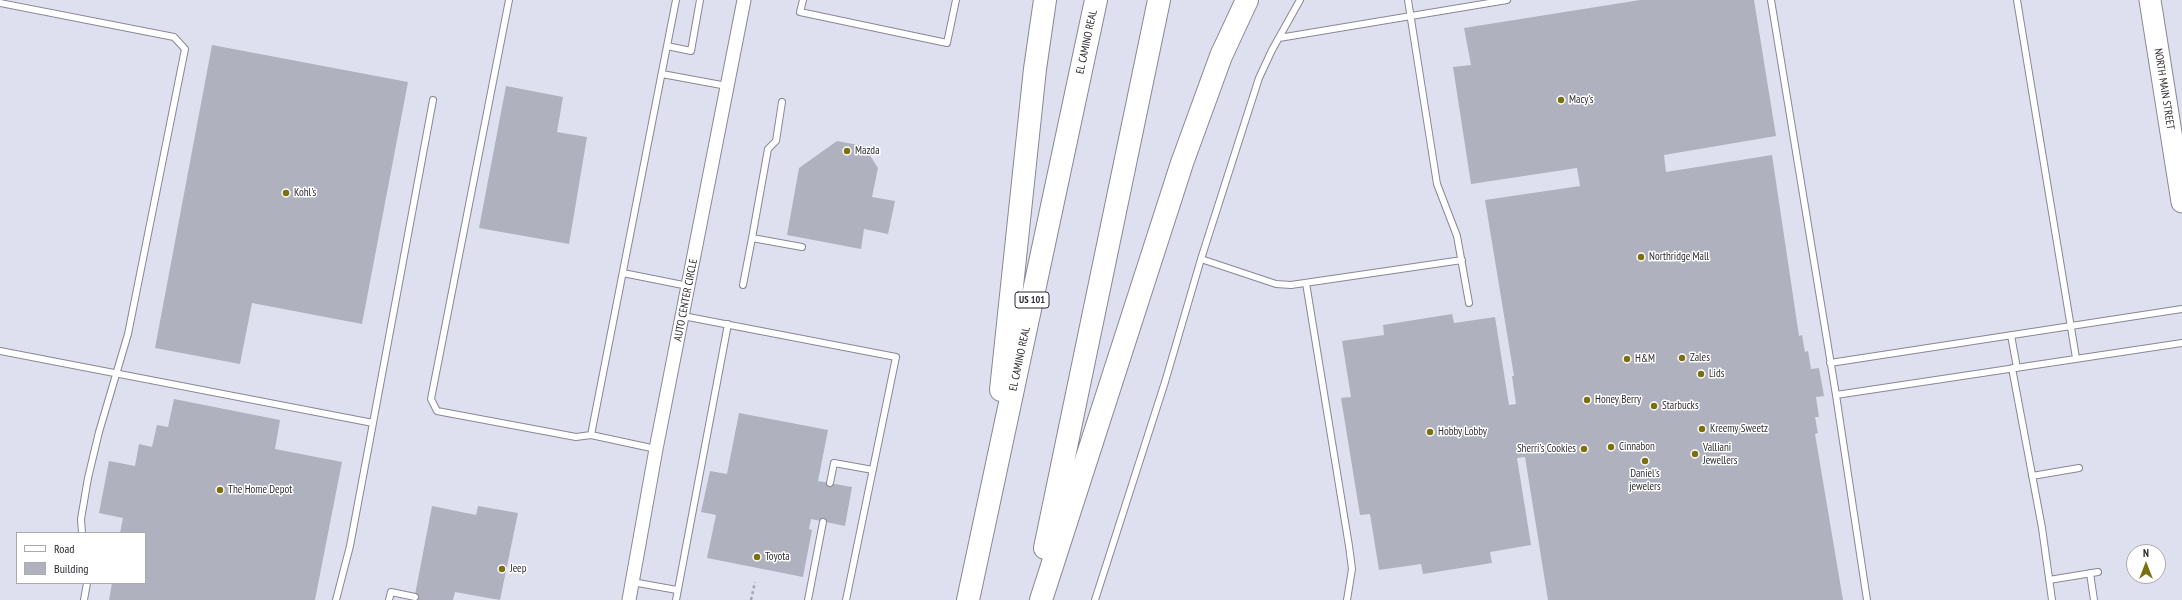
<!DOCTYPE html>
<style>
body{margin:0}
#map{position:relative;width:2182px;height:600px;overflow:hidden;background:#dfe0ef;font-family:"PT Sans Narrow",sans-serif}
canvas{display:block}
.legend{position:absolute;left:16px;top:532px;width:130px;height:52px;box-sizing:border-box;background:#fff;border:1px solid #aaaaad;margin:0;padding:5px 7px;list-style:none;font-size:12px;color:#2b2b31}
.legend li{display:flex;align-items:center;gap:8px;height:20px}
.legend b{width:20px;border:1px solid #aaaaad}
.north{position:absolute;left:2126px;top:544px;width:40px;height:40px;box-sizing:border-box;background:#fff;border:1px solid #aaaaad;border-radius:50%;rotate:0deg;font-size:11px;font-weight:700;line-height:16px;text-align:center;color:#2b2b31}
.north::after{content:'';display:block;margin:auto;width:14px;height:18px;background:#7b7010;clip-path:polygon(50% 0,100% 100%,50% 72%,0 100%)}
</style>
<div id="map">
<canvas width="2182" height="600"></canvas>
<ul class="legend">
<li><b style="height:5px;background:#fff"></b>Road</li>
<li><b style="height:11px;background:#b0b1bf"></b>Building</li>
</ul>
<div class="north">N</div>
</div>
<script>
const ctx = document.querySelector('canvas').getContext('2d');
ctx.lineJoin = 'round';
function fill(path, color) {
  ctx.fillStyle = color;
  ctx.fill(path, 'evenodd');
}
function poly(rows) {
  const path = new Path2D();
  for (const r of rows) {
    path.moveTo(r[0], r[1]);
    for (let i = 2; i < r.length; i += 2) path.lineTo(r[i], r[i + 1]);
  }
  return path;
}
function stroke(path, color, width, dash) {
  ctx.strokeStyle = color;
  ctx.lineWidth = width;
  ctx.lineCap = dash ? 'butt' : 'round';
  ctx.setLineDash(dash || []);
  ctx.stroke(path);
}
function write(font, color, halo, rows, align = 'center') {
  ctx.font = font + ' "PT Sans Narrow",sans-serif';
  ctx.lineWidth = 3;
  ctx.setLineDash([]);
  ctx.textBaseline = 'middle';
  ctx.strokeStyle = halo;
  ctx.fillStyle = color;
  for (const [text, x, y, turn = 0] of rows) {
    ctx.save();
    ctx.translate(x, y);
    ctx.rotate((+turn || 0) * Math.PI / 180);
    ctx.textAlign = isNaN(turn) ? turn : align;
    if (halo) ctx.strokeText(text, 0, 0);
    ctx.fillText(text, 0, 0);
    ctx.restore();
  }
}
const building = poly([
 [1640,0,1754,0,1776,136,1664,155,1666,172,1772,155,1799,336,1802,335,1805,352,1808,351,1811,369,1819,368,1824,396,1816,397,1819,417,1815,417,1818,433,1815,434,1843,600,1548,600,1525,457,1517,458,1531,545,1490,552,1492,563,1423,574,1421,564,1379,570,1370,514,1360,515,1341,398,1351,397,1342,341,1384,335,1383,325,1452,314,1454,323,1495,317,1509,405,1516,404,1512,376,1514,376,1485,200,1580,186,1577,168,1471,184,1453,67,1471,65,1464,28],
 [212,45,408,82,362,324,252,303,240,364,155,348],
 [506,86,563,97,557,132,587,137,569,244,479,228],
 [837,141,864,146,878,168,872,197,895,201,888,234,864,229,861,249,787,235,799,168],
 [174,399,280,420,275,449,342,462,315,600,109,600,112,583,145,583,145,533,120,533,123,518,99,513,109,461,135,466,139,444,152,447,157,425,168,427],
 [739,413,828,430,818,481,852,487,845,526,811,519,809,529,812,530,803,577,707,558,716,515,701,512,710,471,727,474],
 [432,506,476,515,478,506,518,513,500,600,455,592,453,600,414,600]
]);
const path = poly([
 [751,600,755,582]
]);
const service = poly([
 [509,0,431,399,437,411,576,437,591,435],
 [803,0,800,12,947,43,956,0],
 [1408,0,1437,184,1457,236,1469,303],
 [1771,0,1836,395,1867,600],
 [2017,0,2076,358],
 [0,3,174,37,185,49,128,334,99,432,88,478,81,519,82,533],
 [1279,38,1507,0],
 [667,46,691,51,700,0],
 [662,74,727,86],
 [752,238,768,149,776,141,782,102],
 [1201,259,1276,284,1291,285,1462,260],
 [623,273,688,286],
 [1306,283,1349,546,1352,569,1347,600],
 [743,285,752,238,802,247],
 [683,316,896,357,846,600],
 [2011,335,2017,368],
 [0,351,373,423,350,546,336,600],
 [1830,363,2182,309],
 [2012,368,2042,528,2052,600],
 [1836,395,2182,343],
 [373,423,433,100],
 [656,449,591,435,676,0],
 [2032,476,2079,468],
 [830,483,834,463,873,470],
 [2090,573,2094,600],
 [2049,580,2098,572],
 [632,582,677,590],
 [84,600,87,583],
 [389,600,391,592,415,597],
 [676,600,728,324],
 [808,600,823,522],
 [1095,600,1165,382,1201,259,1259,78,1272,50,1300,0]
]);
const minor = poly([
 [629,600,656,449,744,0]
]);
const primary = poly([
 [2150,0,2182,202]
]);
const motorway = poly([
 [1001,390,1035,69,1045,0],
 [1045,548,1159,0],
 [968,600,1096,0],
 [1041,600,1182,163,1221,56,1247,0]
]);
const markers = [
 [1561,100,4,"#7b7010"],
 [847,151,4,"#7b7010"],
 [286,193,4,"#7b7010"],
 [1641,257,4,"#7b7010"],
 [1682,358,4,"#7b7010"],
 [1627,359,4,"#7b7010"],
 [1701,374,4,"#7b7010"],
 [1587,400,4,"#7b7010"],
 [1654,406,4,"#7b7010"],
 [1702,429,4,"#7b7010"],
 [1430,432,4,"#7b7010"],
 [1611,447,4,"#7b7010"],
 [1584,449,4,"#7b7010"],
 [1695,454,4,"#7b7010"],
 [1645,461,4,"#7b7010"],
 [220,490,4,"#7b7010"],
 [757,557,4,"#7b7010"],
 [502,569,4,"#7b7010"]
];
const shields = [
 [1032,300,34]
];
const shieldNames = [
 ["US 101",1032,300]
];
const streetNames = [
 ["EL CAMINO REAL",1087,42,-78],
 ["NORTH MAIN STREET",2164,89,81],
 ["AUTO CENTER CIRCLE",686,300,-79],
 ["EL CAMINO REAL",1020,359,-78]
];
const poiNames = [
 ["Macy's",1569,100],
 ["Mazda",855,151],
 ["Kohl's",294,193],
 ["Northridge Mall",1649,257],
 ["Zales",1690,358],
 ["H&M",1635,359],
 ["Lids",1709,374],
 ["Honey Berry",1595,400],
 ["Starbucks",1662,406],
 ["Kreemy Sweetz",1710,429],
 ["Hobby Lobby",1438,432],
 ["Cinnabon",1619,447],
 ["Valliani",1703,448],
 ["Jewellers",1703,461],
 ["Sherri's Cookies",1576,449,"right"],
 ["Daniel's",1645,474,"center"],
 ["jewelers",1645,487,"center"],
 ["The Home Depot",228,490],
 ["Toyota",765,557],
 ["Jeep",510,569]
];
fill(building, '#b0b1bf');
stroke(service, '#878895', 8);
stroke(minor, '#878895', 15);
stroke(primary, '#878895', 23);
stroke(motorway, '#878895', 24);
stroke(path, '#a3a4af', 2.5, [3, 3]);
stroke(service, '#fff', 6);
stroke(minor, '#fff', 13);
stroke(primary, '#fff', 21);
stroke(motorway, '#fff', 22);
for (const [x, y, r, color] of markers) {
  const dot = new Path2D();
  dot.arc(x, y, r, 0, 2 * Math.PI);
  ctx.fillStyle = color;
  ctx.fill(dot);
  stroke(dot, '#fff', 1.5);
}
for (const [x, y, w] of shields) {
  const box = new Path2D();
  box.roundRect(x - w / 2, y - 8, w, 16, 3);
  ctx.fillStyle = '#fff';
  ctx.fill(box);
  stroke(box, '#2b2b31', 1);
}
write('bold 10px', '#2b2b31', null, shieldNames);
write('11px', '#2b2b31', '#fff', streetNames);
write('11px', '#2b2b31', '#fff', poiNames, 'left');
</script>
